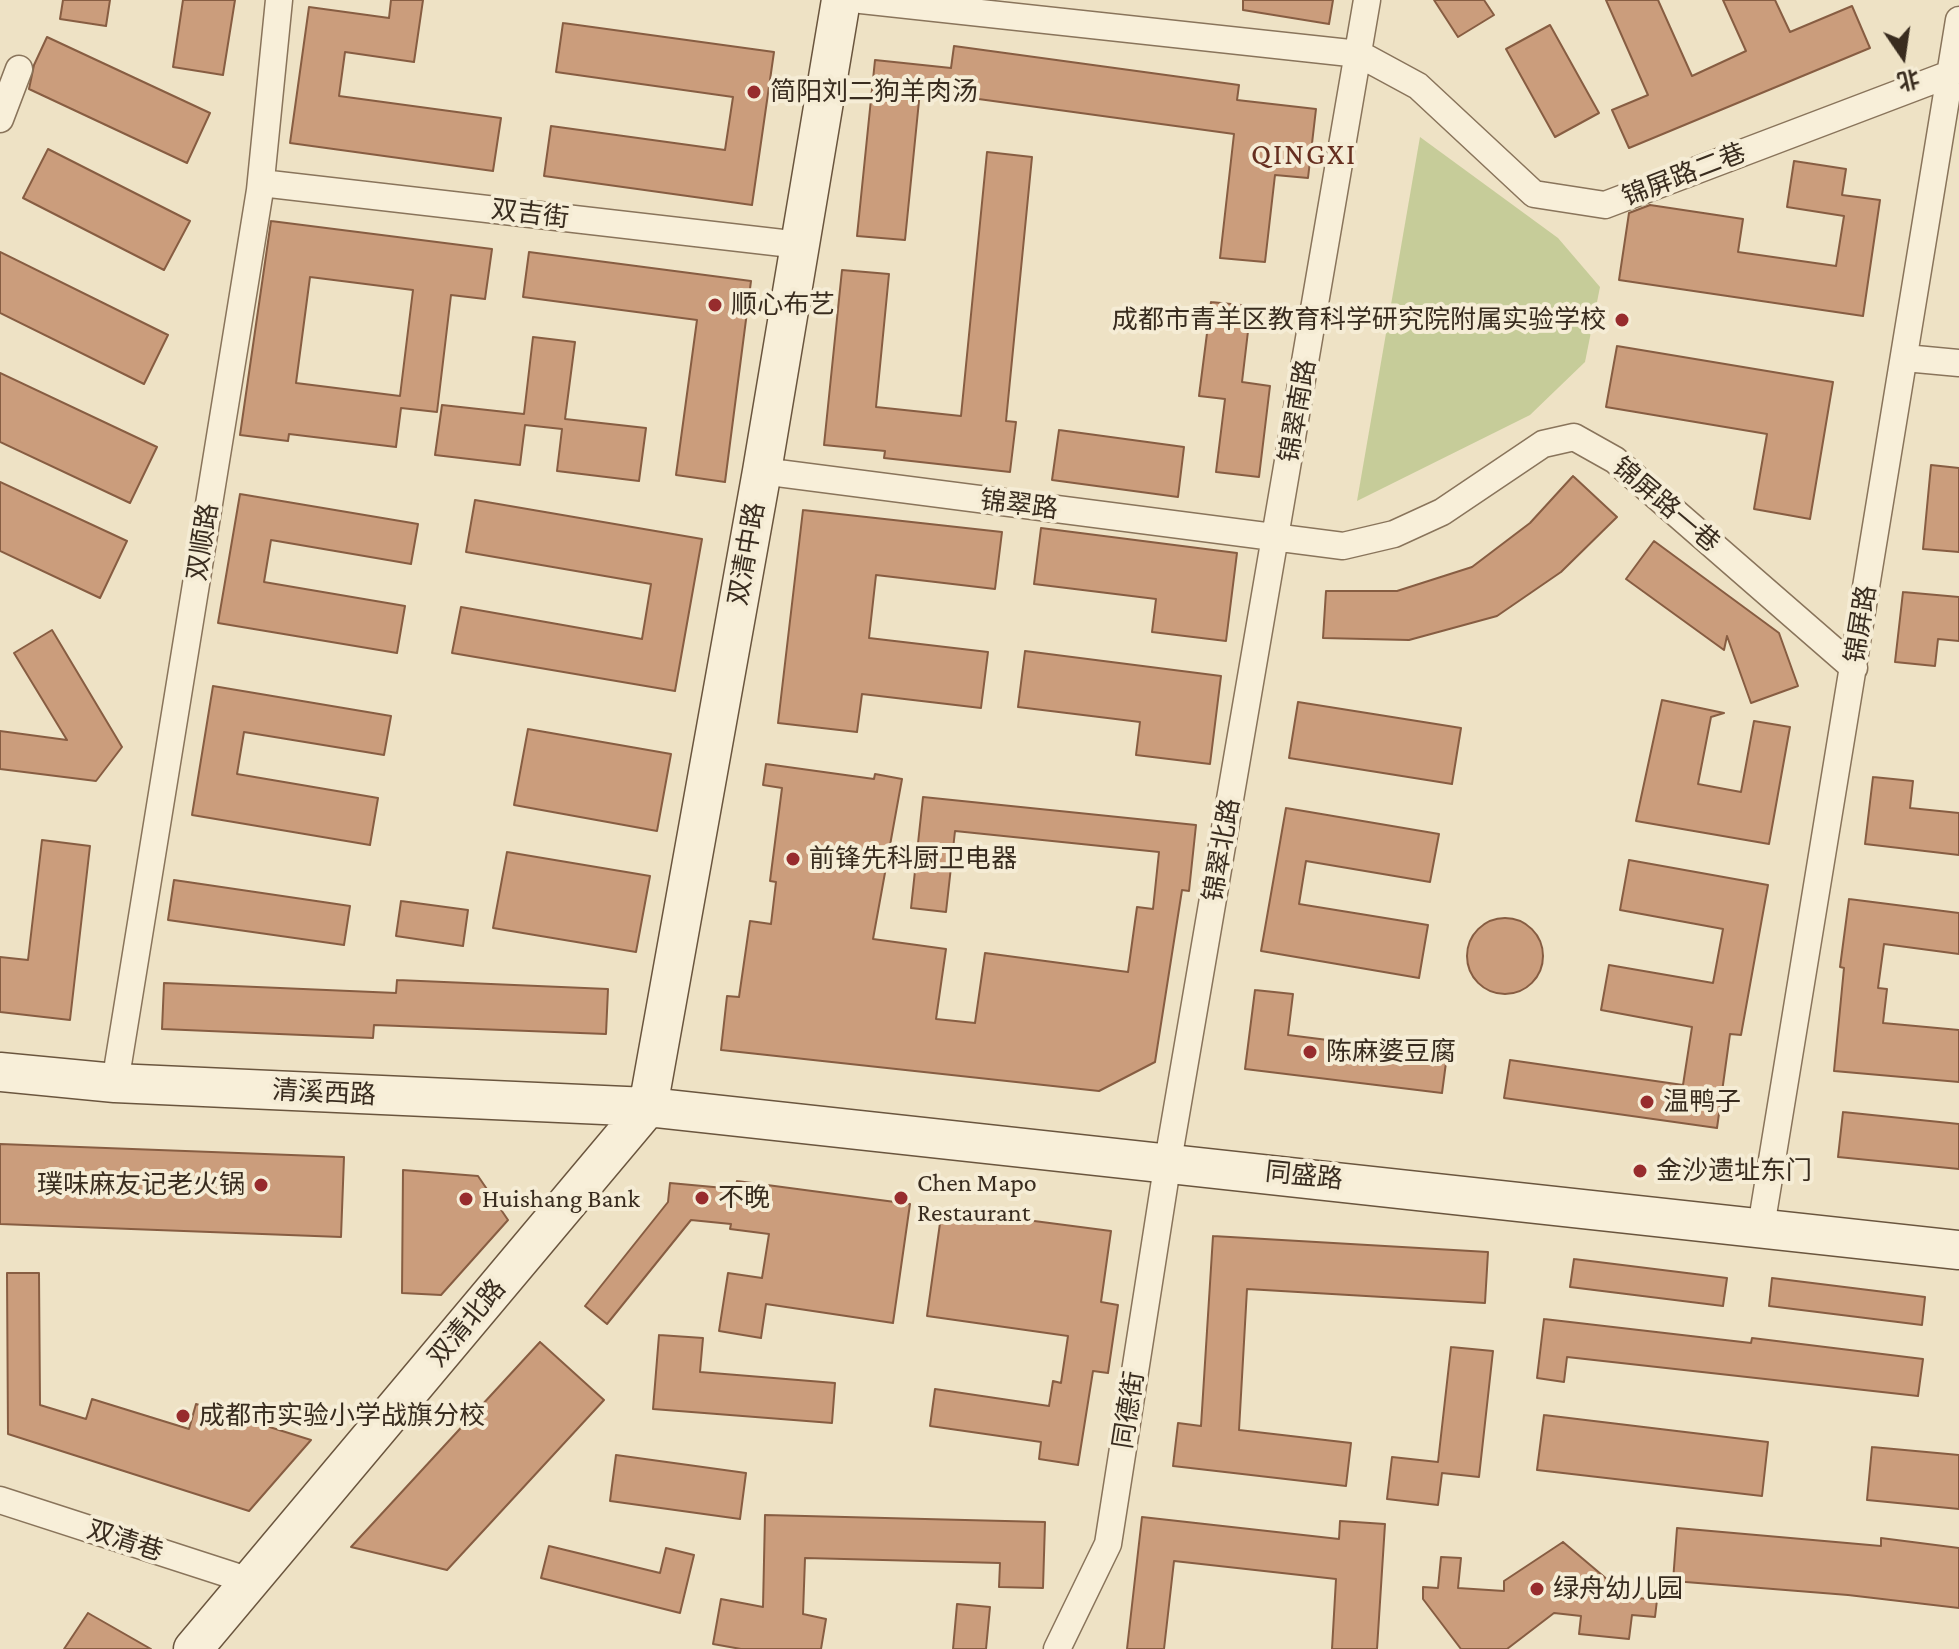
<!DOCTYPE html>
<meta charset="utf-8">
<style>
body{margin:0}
#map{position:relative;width:1959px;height:1649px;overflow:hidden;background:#eee2c5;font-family:"Crimson Pro","Noto Sans SC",serif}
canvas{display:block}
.north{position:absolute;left:1863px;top:16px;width:80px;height:80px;-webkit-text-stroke:6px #f5ecd5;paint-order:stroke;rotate:167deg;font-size:22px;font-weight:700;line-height:32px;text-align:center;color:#392c1f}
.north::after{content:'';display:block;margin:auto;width:28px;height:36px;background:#392c1f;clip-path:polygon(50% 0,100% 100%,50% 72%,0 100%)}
</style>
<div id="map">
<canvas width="1959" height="1649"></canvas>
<div class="north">北</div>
</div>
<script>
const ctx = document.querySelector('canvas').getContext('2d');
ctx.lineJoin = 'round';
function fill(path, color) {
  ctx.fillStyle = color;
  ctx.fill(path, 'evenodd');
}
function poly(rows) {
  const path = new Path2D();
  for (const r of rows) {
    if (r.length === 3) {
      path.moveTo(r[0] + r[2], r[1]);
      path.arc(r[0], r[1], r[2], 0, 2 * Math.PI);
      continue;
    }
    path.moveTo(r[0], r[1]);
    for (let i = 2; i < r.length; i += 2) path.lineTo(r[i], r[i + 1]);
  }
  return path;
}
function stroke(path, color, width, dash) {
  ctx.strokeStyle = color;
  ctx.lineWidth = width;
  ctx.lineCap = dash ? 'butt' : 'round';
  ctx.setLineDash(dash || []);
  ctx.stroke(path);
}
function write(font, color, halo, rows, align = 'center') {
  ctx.font = font + ' "Crimson Pro","Noto Sans SC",serif';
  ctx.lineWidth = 8;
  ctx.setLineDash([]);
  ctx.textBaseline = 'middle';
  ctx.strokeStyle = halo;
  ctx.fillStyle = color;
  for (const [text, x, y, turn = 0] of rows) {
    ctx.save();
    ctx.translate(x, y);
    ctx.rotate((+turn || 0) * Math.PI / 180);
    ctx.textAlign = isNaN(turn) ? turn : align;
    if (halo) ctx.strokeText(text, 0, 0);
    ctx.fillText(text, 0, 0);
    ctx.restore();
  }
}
const green = poly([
 [1420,137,1558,238,1600,287,1585,362,1530,415,1357,501]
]);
const building = poly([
 [63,0,110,0,106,26,60,19,63,0],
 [183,0,235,0,223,75,173,67,183,0],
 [391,0,423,0,414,62,345,52,339,96,501,118,493,171,290,143,309,7,389,18,391,0],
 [1243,0,1333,0,1329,24,1243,10,1243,0],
 [1434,0,1484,0,1494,15,1458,37,1434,0],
 [1606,0,1658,0,1692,76,1746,51,1723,0,1775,0,1790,32,1852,6,1870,48,1629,148,1612,110,1648,95,1606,0],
 [563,23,774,52,752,205,544,176,551,126,725,150,733,97,556,72,563,23],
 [1550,25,1599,113,1555,137,1506,49,1550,25],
 [47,37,210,113,187,163,29,89,34,65,47,37],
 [954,46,1239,85,1237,100,1316,109,1308,178,1275,175,1265,262,1220,258,1234,134,920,91,905,240,857,236,875,60,951,68,954,46],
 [48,149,190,221,164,270,23,198,48,149],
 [987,152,1032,157,1006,421,1016,422,1010,472,884,458,885,451,824,445,842,270,889,274,876,407,961,416,987,152],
 [1794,161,1846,169,1842,195,1880,200,1863,316,1619,280,1629,213,1650,205,1743,219,1738,252,1836,266,1844,216,1787,207,1794,161],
 [271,221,492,249,485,299,451,295,437,412,401,408,396,447,289,434,288,441,240,435,271,221],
 [310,277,413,290,400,396,296,383,310,277],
 [0,252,168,335,144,384,0,313,0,252],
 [529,252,751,281,725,482,676,475,697,320,523,297,529,252],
 [1211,302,1251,306,1242,382,1270,386,1259,477,1216,472,1225,399,1199,396,1211,302],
 [533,337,575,342,565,419,646,428,639,481,557,471,562,429,525,425,520,465,435,455,442,405,524,414,533,337],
 [1617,346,1833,382,1810,519,1754,509,1767,434,1606,407,1617,346],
 [0,373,157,447,130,503,0,442,0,373],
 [1059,430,1184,447,1178,497,1052,480,1059,430],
 [1931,465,1959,468,1959,552,1923,549,1931,465],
 [1573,476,1617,517,1561,572,1497,616,1409,640,1323,638,1326,591,1397,591,1472,567,1530,523,1573,476],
 [0,482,127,541,100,598,0,551,0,482],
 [240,494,418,524,411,564,271,540,264,582,405,606,397,653,218,623,240,494],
 [475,500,702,539,675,691,452,653,461,607,642,639,651,584,466,552,475,500],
 [803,510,1002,532,995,589,876,575,869,638,988,652,981,708,862,694,857,732,778,723,803,510],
 [1041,528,1237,553,1226,641,1152,632,1156,599,1034,584,1041,528],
 [1654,541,1779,633,1798,686,1751,703,1727,636,1724,650,1626,579,1654,541],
 [1903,592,1959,597,1959,641,1938,639,1935,666,1895,662,1903,592],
 [52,630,122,747,96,781,0,769,0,731,67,740,14,653,52,630],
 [1025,651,1221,676,1210,764,1136,755,1140,722,1018,707,1025,651],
 [213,686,391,716,384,755,244,732,237,774,378,798,370,845,192,815,213,686],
 [1662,700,1724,713,1711,717,1698,784,1741,792,1754,721,1790,727,1769,844,1636,821,1662,700],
 [1298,702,1461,728,1452,784,1289,758,1298,702],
 [528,729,671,754,657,831,514,805,528,729],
 [766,764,874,779,875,774,902,779,873,939,946,949,936,1019,975,1023,985,953,1128,972,1137,907,1153,909,1159,852,955,831,946,912,911,908,923,797,1196,825,1189,891,1182,890,1155,1062,1099,1091,721,1050,727,996,739,997,750,921,771,924,776,882,770,881,782,788,763,785,766,764],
 [1873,777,1913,781,1910,808,1959,813,1959,855,1865,844,1873,777],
 [1286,808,1439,834,1430,882,1306,861,1299,904,1428,925,1419,978,1261,951,1286,808],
 [42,840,90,846,70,1020,0,1012,0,957,28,960,42,840],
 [507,852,650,876,636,952,493,928,507,852],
 [1629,860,1768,885,1741,1035,1730,1034,1717,1128,1504,1098,1510,1060,1683,1085,1692,1027,1601,1010,1609,965,1713,983,1723,929,1620,910,1629,860],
 [174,880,350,906,344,945,168,920,174,880],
 [1849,899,1959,913,1959,954,1884,944,1878,988,1887,989,1883,1023,1959,1030,1959,1082,1834,1071,1844,968,1840,967,1849,899],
 [401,901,468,910,463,946,396,936,401,901],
 [1505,956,38],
 [397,980,608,989,606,1034,374,1025,373,1038,162,1029,164,983,396,993,397,980],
 [1255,990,1293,994,1288,1035,1447,1055,1442,1093,1245,1069,1255,990],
 [1843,1112,1959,1124,1959,1169,1838,1157,1843,1112],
 [0,1144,344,1157,341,1237,0,1224,0,1144],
 [403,1170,478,1176,508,1220,441,1295,402,1293,403,1170],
 [737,1181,910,1204,893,1323,766,1304,761,1338,719,1331,728,1273,762,1278,769,1234,730,1229,731,1224,691,1220,607,1324,585,1306,668,1202,670,1183,735,1189,737,1181],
 [942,1209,1111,1231,1101,1302,1118,1305,1108,1373,1093,1371,1078,1465,1039,1459,1041,1442,930,1426,935,1389,1049,1406,1053,1381,1061,1383,1068,1336,927,1316,942,1209],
 [1213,1236,1488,1252,1485,1303,1247,1289,1239,1430,1351,1443,1346,1486,1173,1466,1178,1423,1201,1426,1213,1236],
 [1574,1259,1727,1278,1723,1306,1570,1287,1574,1259],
 [7,1273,39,1273,40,1405,86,1419,92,1399,189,1429,196,1404,311,1440,249,1511,8,1434,7,1273],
 [1772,1278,1925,1297,1922,1325,1769,1306,1772,1278],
 [1544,1319,1751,1343,1752,1338,1923,1359,1918,1396,1567,1357,1564,1382,1537,1378,1544,1319],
 [659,1335,703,1338,700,1372,835,1383,832,1423,653,1409,659,1335],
 [540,1342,604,1400,447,1570,351,1547,540,1342],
 [1451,1347,1493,1351,1479,1477,1442,1473,1438,1505,1387,1499,1392,1457,1438,1462,1451,1347],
 [1544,1415,1768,1442,1762,1496,1537,1470,1544,1415],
 [1872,1447,1959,1455,1959,1509,1867,1500,1872,1447],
 [616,1455,746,1473,740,1519,610,1501,616,1455],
 [765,1515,1045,1522,1043,1588,999,1587,1000,1563,805,1558,803,1614,826,1619,821,1649,741,1649,713,1644,721,1599,763,1607,765,1515],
 [1142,1517,1339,1539,1340,1521,1385,1524,1377,1649,1332,1649,1336,1579,1174,1561,1164,1649,1127,1649,1142,1517],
 [1677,1528,1881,1546,1881,1538,1959,1548,1959,1608,1848,1595,1673,1581,1677,1528],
 [1563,1542,1628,1597,1657,1600,1655,1617,1632,1615,1629,1639,1579,1634,1581,1616,1554,1613,1507,1649,1461,1649,1423,1599,1423,1587,1438,1588,1441,1557,1461,1558,1458,1588,1504,1591,1504,1581,1563,1542],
 [549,1546,660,1573,666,1548,694,1555,680,1613,541,1578,549,1546],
 [957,1604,990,1607,986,1649,953,1649,957,1604],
 [88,1613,151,1649,64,1649,88,1613]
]);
const street = poly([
 [861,0,1359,54,1418,86,1534,194,1605,205,1950,74],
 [0,119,19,69],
 [261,183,800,245],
 [1905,358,1959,363],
 [762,471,1343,546,1394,534,1442,512,1543,444,1574,437,1615,460,1854,668],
 [115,1083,260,190,279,0],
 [1761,1227,1959,20],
 [0,1500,250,1581],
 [1057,1649,1108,1544,1168,1161,1367,0]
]);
const secondary = poly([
 [0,1072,115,1083,648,1107,1959,1250],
 [193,1649,648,1107,762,471,841,0]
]);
const markers = [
 [754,92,8,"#972c2d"],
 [715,305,8,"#972c2d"],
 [1622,320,8,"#972c2d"],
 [793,859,8,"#972c2d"],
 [1310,1052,8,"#972c2d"],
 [1647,1102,8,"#972c2d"],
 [1640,1171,8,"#972c2d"],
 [261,1185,8,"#972c2d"],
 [702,1198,8,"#972c2d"],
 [901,1198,8,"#972c2d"],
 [466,1199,8,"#972c2d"],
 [183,1416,8,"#972c2d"],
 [1537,1589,8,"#972c2d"]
];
const poiNames = [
 ["简阳刘二狗羊肉汤",770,92],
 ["顺心布艺",731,305],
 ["成都市青羊区教育科学研究院附属实验学校",1606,320,"right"],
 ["前锋先科厨卫电器",809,859],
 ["陈麻婆豆腐",1326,1052],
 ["温鸭子",1663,1102],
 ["金沙遗址东门",1656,1171],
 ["Chen Mapo",917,1183],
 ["Restaurant",917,1213],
 ["璞味麻友记老火锅",245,1185,"right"],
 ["不晚",718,1198],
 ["Huishang Bank",482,1199],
 ["成都市实验小学战旗分校",199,1416],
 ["绿舟幼儿园",1553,1589]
];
const streetNames = [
 ["锦屏路二巷",1684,175,-21],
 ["双吉街",530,214,7],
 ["锦翠南路",1298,411,-80],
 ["锦翠路",1019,505,7],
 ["锦屏路一巷",1666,505,40],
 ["双顺路",203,542,-81],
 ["双清中路",747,554,-80],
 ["锦屏路",1861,624,-81],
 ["锦翠北路",1222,850,-80],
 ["清溪西路",324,1093,3],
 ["同盛路",1304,1176,6],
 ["双清北路",467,1323,-50],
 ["同德街",1129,1410,-81],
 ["双清巷",125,1541,18]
];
const quarterNames = [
 ["QINGXI",1304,155]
];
fill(green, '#c6cc99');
fill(building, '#cb9d7c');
stroke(building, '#875d42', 2);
stroke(street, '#89745b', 29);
stroke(secondary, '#6a553e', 41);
stroke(street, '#f8efd9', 26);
stroke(secondary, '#f8efd9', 38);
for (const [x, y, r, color] of markers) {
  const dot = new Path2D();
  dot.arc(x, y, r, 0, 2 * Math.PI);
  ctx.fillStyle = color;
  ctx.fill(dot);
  stroke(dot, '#f5ecd5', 3);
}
write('26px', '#392c1f', '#f5ecd5', poiNames, 'left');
write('26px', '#392c1f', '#f5ecd5', streetNames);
ctx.letterSpacing = '2px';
write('30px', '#652e1f', '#f5ecd5', quarterNames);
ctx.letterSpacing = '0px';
</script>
